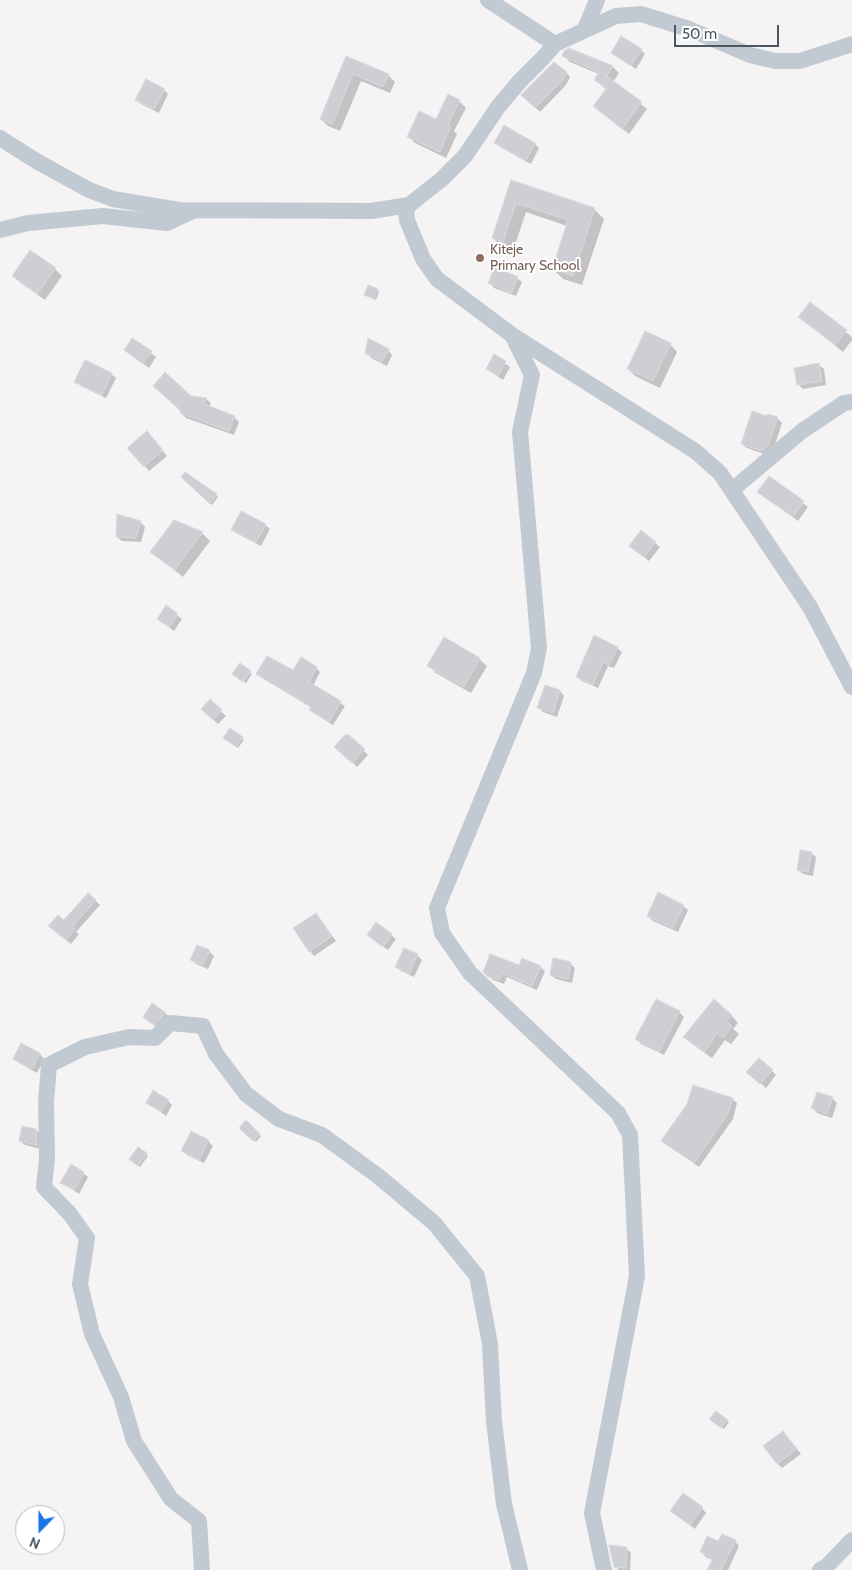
<!DOCTYPE html>
<style>
body{margin:0}
#map{position:relative;width:852px;height:1570px;overflow:hidden;background:#f5f3f3;font-family:Cabin,sans-serif}
canvas{display:block}
.north{position:absolute;left:15px;top:1505px;width:50px;height:50px;box-sizing:border-box;background:#fff;border:1px solid #b7bbc0;border-radius:50%;rotate:202deg;font-size:14px;font-weight:700;line-height:20px;text-align:center;color:#4a5661}
.north::after{content:'';display:block;margin:auto;width:18px;height:22px;background:#1a73e8;clip-path:polygon(50% 0,100% 100%,50% 72%,0 100%)}
.scale{position:absolute;left:674px;top:25px;width:105px;height:22px;box-sizing:border-box;border:2px solid #4a5661;border-top:0;padding-left:6px;font-size:15px;line-height:18px;white-space:nowrap;color:#4a5661;-webkit-text-stroke:4px #fff;paint-order:stroke}
</style>
<div id="map">
<canvas width="852" height="1570"></canvas>
<div class="north">N</div>
<div class="scale">50 m</div>
</div>
<script>
const ctx = document.querySelector('canvas').getContext('2d');
ctx.lineJoin = 'round';
function fill(path, color) {
  ctx.fillStyle = color;
  ctx.fill(path, 'evenodd');
}
function poly(rows) {
  const path = new Path2D();
  for (const r of rows) {
    path.moveTo(r[0], r[1]);
    for (let i = 2; i < r.length; i += 2) path.lineTo(r[i], r[i + 1]);
  }
  return path;
}
function stroke(path, color, width, dash) {
  ctx.strokeStyle = color;
  ctx.lineWidth = width;
  ctx.lineCap = dash ? 'butt' : 'round';
  ctx.setLineDash(dash || []);
  ctx.stroke(path);
}
function write(font, color, halo, rows, align = 'center') {
  ctx.font = font + ' Cabin,sans-serif';
  ctx.lineWidth = 4;
  ctx.setLineDash([]);
  ctx.textBaseline = 'middle';
  ctx.strokeStyle = halo;
  ctx.fillStyle = color;
  for (const [text, x, y, turn = 0] of rows) {
    ctx.save();
    ctx.translate(x, y);
    ctx.rotate((+turn || 0) * Math.PI / 180);
    ctx.textAlign = isNaN(turn) ? turn : align;
    if (halo) ctx.strokeText(text, 0, 0);
    ctx.fillText(text, 0, 0);
    ctx.restore();
  }
}
const shadow = poly([
 [569,50,613,67,619,73,613,82,647,109,629,134,595,106,607,90,595,80,599,74,570,62,564,56],
 [641,50,645,54,636,69,612,53],
 [347,58,388,75,395,82,390,93,361,81,340,131,328,126,321,119],
 [566,72,570,77,566,85,540,112,523,95],
 [164,90,168,94,159,113,141,104,137,100],
 [459,101,466,108,454,131,457,134,446,158,415,143,409,137,436,121],
 [504,127,535,144,539,148,531,164,500,147,496,142],
 [511,182,594,209,604,219,582,285,563,279,553,269,567,226,526,212,513,251,503,248,493,238],
 [55,269,62,276,45,300,21,283,13,276],
 [517,278,522,282,516,296,494,288,490,283],
 [377,290,379,292,376,300,366,295],
 [810,304,852,337,852,340,843,352,800,317],
 [133,340,156,357,149,368,125,350],
 [670,344,677,352,660,388,635,376,628,369],
 [388,350,392,355,387,366,371,358,367,353],
 [494,356,510,367,503,380,487,369],
 [819,365,824,369,826,385,803,389,798,384],
 [111,374,116,378,106,398,81,386,76,381],
 [191,397,206,399,211,403,209,408,234,417,239,422,234,435,186,418,181,413],
 [768,415,778,419,782,423,773,451,767,455,747,448,742,444],
 [151,437,167,456,149,471,145,466],
 [185,473,218,497,212,505,182,477],
 [769,478,808,507,798,521,759,492],
 [140,522,145,527,141,542,122,541,117,537],
 [175,522,203,534,210,541,183,577,152,552],
 [265,525,270,529,261,546,238,534,233,530],
 [655,543,660,547,649,561,635,550],
 [166,607,182,619,174,631,158,619],
 [617,648,622,652,614,668,608,666,598,688,582,681,577,677],
 [479,659,487,666,471,693,436,673,429,666],
 [316,668,320,672,313,686,345,706,333,725,315,714,310,710,312,708,262,678,258,674,293,672],
 [250,672,252,674,246,683,236,676],
 [560,691,564,696,557,717,543,712,539,708],
 [210,701,226,716,218,724,202,709],
 [347,734,368,755,357,767,336,746],
 [242,738,244,740,238,748,226,739],
 [811,853,816,857,813,876,803,874,798,870],
 [88,894,100,905,76,932,79,934,71,944,54,930],
 [683,906,688,910,678,932,653,921,648,916],
 [316,914,336,941,314,956,310,951],
 [377,924,396,939,388,950,373,939],
 [405,949,417,955,422,960,414,977,401,971,397,967],
 [209,951,214,956,208,969,196,964,192,959],
 [570,963,575,968,572,983,556,979,551,975],
 [519,967,540,967,545,971,537,990,507,977,504,984,493,980,484,971],
 [679,1012,684,1017,664,1055,641,1044,637,1039],
 [165,1013,170,1018,159,1029,144,1017],
 [731,1015,738,1023,733,1029,739,1034,731,1044,725,1040,712,1058,692,1044,685,1037],
 [21,1045,40,1054,44,1059,37,1073,19,1063,14,1059],
 [772,1071,776,1075,766,1088,753,1076],
 [832,1098,837,1103,832,1118,817,1113,813,1108],
 [732,1099,737,1103,733,1119,699,1167,668,1145],
 [168,1101,172,1105,166,1116,147,1102],
 [246,1122,261,1136,256,1142,241,1128],
 [36,1130,41,1135,41,1149,25,1145,20,1141],
 [208,1141,213,1146,204,1163,187,1155,182,1150],
 [146,1154,148,1156,140,1167,132,1161],
 [83,1173,88,1177,79,1194,62,1182],
 [727,1420,729,1422,724,1429,713,1421],
 [783,1432,801,1454,782,1468,777,1463],
 [702,1508,706,1513,695,1529,672,1511],
 [735,1541,739,1546,728,1570,709,1570,713,1560,706,1557,701,1552,719,1543],
 [626,1548,631,1553,630,1570,619,1570,615,1566]
]);
const building = poly([
 [621,36,642,49,631,66,611,53,621,36],
 [569,48,613,66,607,76,604,74,642,102,622,129,593,106,607,88,594,80,599,72,562,56,564,51,569,48],
 [346,56,389,74,383,87,353,74,332,124,320,119,346,56],
 [554,62,567,72,562,81,535,108,521,95,554,62],
 [146,79,165,89,154,109,135,100,146,79],
 [448,94,460,100,448,125,451,126,440,152,407,137,419,111,436,119,448,94],
 [504,125,535,143,526,160,494,143,504,125],
 [511,180,595,208,573,276,552,269,568,220,516,203,503,242,492,238,511,180],
 [30,250,56,268,37,294,12,276,30,250],
 [495,267,518,277,511,293,488,283,495,267],
 [368,285,378,289,374,299,364,295,368,285],
 [810,302,847,330,835,345,798,317,810,302],
 [645,331,671,343,653,381,627,369,645,331],
 [132,338,152,351,143,364,124,350,132,338],
 [368,338,389,349,382,362,365,353,368,338],
 [494,354,506,361,498,376,486,369,494,354],
 [85,360,112,373,102,395,74,382,85,360],
 [819,363,822,381,797,385,794,368,819,363],
 [165,372,191,396,207,398,204,404,235,416,229,431,180,413,181,411,153,386,165,372],
 [752,411,766,416,767,414,778,417,768,446,762,451,741,444,752,411],
 [147,431,163,450,144,467,127,448,147,431],
 [185,472,217,494,210,504,181,477,185,472],
 [769,476,804,501,793,517,757,492,769,476],
 [241,511,266,524,256,542,231,530,241,511],
 [117,514,141,521,136,538,116,537,117,514],
 [174,520,203,532,175,570,150,552,174,520],
 [641,530,656,542,644,557,629,546,641,530],
 [166,605,178,614,169,627,157,619,166,605],
 [594,635,618,647,609,665,603,662,593,685,576,677,594,635],
 [444,637,480,658,464,687,427,666,444,637],
 [267,656,293,670,301,657,317,667,309,682,341,701,329,722,309,710,311,707,256,674,267,656],
 [240,663,251,671,243,682,232,674,240,663],
 [545,685,560,690,553,713,537,708,545,685],
 [210,699,222,710,213,720,201,709,210,699],
 [230,728,243,737,236,747,223,738,230,728],
 [345,735,349,735,365,749,352,763,334,747,345,735],
 [800,850,812,852,808,872,797,870,800,850],
 [658,892,684,905,673,928,647,916,658,892],
 [88,893,96,900,72,927,75,929,66,940,48,926,58,915,64,920,88,893],
 [316,913,332,936,309,952,293,928,316,913],
 [376,922,392,934,383,947,367,935,376,922],
 [197,945,210,950,203,965,190,960,197,945],
 [404,948,418,954,409,974,395,967,404,948],
 [490,954,519,965,522,958,541,966,532,986,502,973,499,980,487,976,483,972,490,954],
 [553,958,571,962,568,979,550,975,553,958],
 [656,999,680,1011,659,1052,635,1039,656,999],
 [714,999,732,1015,726,1021,732,1026,723,1038,717,1033,705,1052,683,1037,714,999],
 [152,1003,166,1013,154,1025,143,1017,152,1003],
 [21,1043,40,1053,32,1069,13,1059,21,1043],
 [759,1058,773,1070,760,1084,746,1072,759,1058],
 [693,1085,733,1098,728,1114,694,1163,661,1141,687,1104,693,1085],
 [153,1090,169,1100,161,1112,146,1103,153,1090],
 [817,1092,833,1097,827,1114,811,1108,817,1092],
 [246,1120,260,1134,253,1141,239,1128,246,1120],
 [22,1126,36,1129,37,1145,19,1141,22,1126],
 [191,1131,209,1140,199,1160,181,1151,191,1131],
 [138,1147,147,1153,138,1166,129,1159,138,1147],
 [71,1164,84,1172,74,1190,60,1183,71,1164],
 [716,1411,728,1420,721,1428,709,1419,716,1411],
 [783,1431,797,1449,777,1464,763,1446,783,1431],
 [683,1493,703,1507,690,1525,670,1511,683,1493],
 [722,1534,736,1540,721,1570,707,1570,713,1558,700,1552,707,1536,718,1541,722,1534],
 [609,1545,627,1547,626,1568,614,1567,609,1545]
]);
const street = poly([
 [488,0,555,44],
 [585,29,597,0],
 [0,138,38,162,89,190,113,199,179,210,371,211,409,205,406,212,407,220,423,259,437,279,512,335,695,451,720,473,810,607,852,687],
 [409,205,442,179,465,156,498,107,519,82,543,58,555,44,616,16,641,14,689,29,750,55,775,61,800,61,852,44],
 [0,230,28,223,103,216,167,223,193,211],
 [512,335,532,375,520,432,539,648,534,673,437,908,442,933,470,973,618,1113,630,1135,637,1276,592,1513,604,1570],
 [732,490,802,431,844,403,852,402],
 [202,1570,199,1521,171,1499,134,1441,121,1397,92,1334,80,1284,87,1238,70,1214,44,1187,47,1158,46,1102,49,1065,85,1047,129,1037,155,1038,170,1023,203,1026,216,1054,246,1094,279,1119,322,1135,378,1176,434,1223,477,1276,490,1344,494,1421,504,1504,520,1570],
 [820,1570,826,1567,852,1540]
]);
const markers = [
 [480,258,5,"#8d6e63"]
];
const educationNames = [
 ["Kiteje",490,250],
 ["Primary School",490,266]
];
fill(shadow, '#0003');
fill(building, '#cdcfd5');
stroke(building, '#d7d9de', 1);
stroke(street, '#c1cad2', 16);
for (const [x, y, r, color] of markers) {
  const dot = new Path2D();
  dot.arc(x, y, r, 0, 2 * Math.PI);
  ctx.fillStyle = color;
  ctx.fill(dot);
  stroke(dot, '#fff', 2);
}
write('14px', '#785e54', '#fff', educationNames, 'left');
</script>
